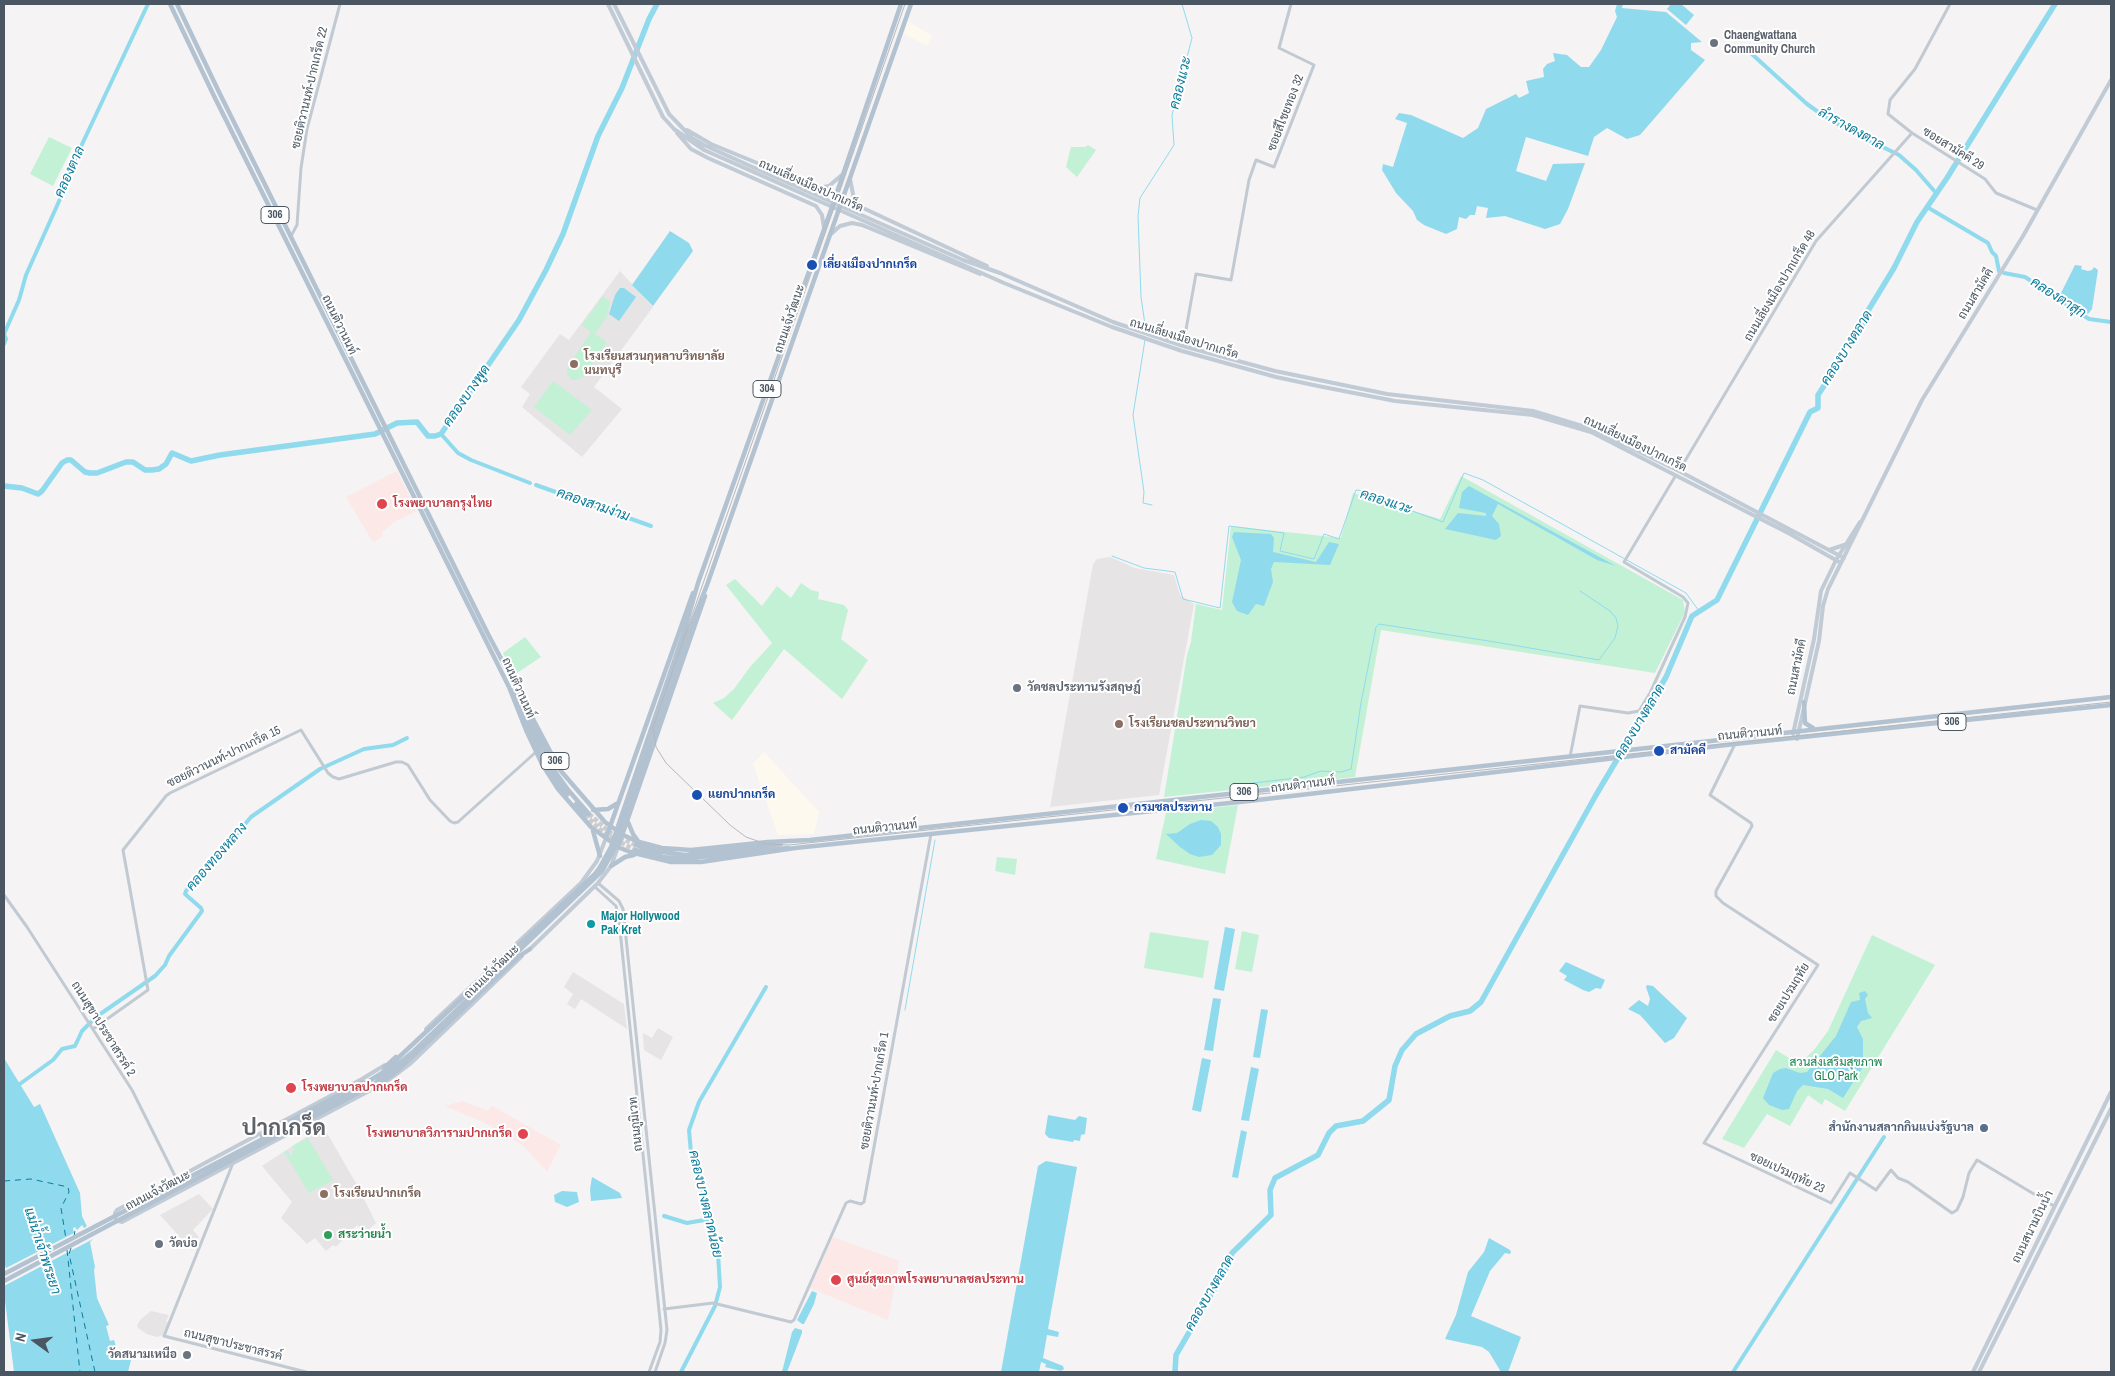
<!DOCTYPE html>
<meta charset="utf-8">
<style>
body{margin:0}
#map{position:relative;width:2115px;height:1376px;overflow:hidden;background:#f5f3f3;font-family:"Archivo Narrow",sans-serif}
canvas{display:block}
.frame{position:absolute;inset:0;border:5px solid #4a5661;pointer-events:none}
.north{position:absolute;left:10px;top:1316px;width:50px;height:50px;-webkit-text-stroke:4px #fff;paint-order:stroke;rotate:284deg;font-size:14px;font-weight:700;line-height:20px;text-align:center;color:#4a5661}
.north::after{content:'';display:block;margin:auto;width:18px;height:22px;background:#4a5661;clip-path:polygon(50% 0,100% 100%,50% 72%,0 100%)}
</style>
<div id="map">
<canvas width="2115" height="1376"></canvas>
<div class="frame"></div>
<div class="north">N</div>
</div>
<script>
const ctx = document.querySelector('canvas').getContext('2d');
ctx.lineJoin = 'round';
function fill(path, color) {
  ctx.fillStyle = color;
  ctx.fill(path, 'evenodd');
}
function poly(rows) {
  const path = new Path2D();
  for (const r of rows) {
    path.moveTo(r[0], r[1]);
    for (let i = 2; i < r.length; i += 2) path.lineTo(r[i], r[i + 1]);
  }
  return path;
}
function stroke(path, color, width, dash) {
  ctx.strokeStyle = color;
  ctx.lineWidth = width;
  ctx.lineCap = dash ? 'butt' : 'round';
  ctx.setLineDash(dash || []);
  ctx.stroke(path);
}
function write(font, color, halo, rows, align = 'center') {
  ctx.font = font + ' "Archivo Narrow",Sarabun,sans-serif';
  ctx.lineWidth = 4;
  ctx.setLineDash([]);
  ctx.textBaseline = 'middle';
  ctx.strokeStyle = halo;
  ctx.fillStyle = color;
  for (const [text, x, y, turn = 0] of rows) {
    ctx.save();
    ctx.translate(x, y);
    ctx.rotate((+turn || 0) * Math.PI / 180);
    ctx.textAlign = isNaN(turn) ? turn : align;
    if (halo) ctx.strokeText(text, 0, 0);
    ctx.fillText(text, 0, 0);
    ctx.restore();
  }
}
const commercial = poly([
 [907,21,933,36,927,46,904,34],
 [764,752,819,812,814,834,778,835,753,764]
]);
const education = poly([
 [620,271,653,307,594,387,622,409,582,457,522,407,530,394,521,387,560,334,569,340],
 [1110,557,1135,568,1174,575,1180,595,1194,604,1159,795,1050,807,1093,564,1097,559],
 [573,972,624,1004,627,1029,581,999,575,1009,567,1004,573,994,564,987],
 [658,1028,673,1037,661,1060,644,1050,643,1033,652,1038],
 [323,1126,357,1185,376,1223,366,1232,357,1225,336,1247,333,1245,326,1251,315,1238,307,1244,281,1218,292,1202,262,1166],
 [199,1194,213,1209,193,1230,199,1237,188,1246,160,1215],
 [151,1311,169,1315,166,1321,169,1323,163,1335,157,1337,147,1334,138,1328,137,1325,141,1319]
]);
const medical = poly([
 [397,471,417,511,394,522,382,532,383,536,373,542,346,497],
 [463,1101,488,1111,492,1106,561,1145,547,1171,522,1145,486,1123,445,1106],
 [833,1237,899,1261,888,1320,810,1288]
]);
const green = poly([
 [49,137,72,148,53,186,30,174],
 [1088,145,1096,150,1077,177,1066,167,1071,147,1085,147],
 [603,296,610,302,607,316,595,334,607,342,583,377,577,380,572,380,567,374,568,367,591,332,582,325],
 [553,381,592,410,570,435,534,407],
 [1461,476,1683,600,1685,612,1655,673,1381,630,1355,777,1164,797,1187,655,1191,642,1196,604,1222,610,1231,526,1341,538,1353,493,1440,519],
 [735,579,762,606,777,586,791,598,801,583,811,590,819,592,818,599,844,605,848,610,841,639,868,660,842,699,784,649,732,720,713,703,724,698,734,689,750,667,772,643,726,585],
 [525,637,541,657,514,675,503,653],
 [1238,805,1225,874,1156,859,1166,813],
 [997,857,1017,859,1015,875,995,871],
 [1242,931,1259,935,1252,972,1235,969],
 [1150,932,1209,941,1203,978,1144,968],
 [1872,935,1935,965,1845,1111,1825,1099,1822,1105,1808,1095,1790,1126,1767,1114,1744,1148,1722,1139,1776,1050,1799,1064,1814,1050,1828,1031],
 [308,1138,333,1180,309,1193,284,1152,287,1150,291,1156,294,1150,292,1146]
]);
const water = poly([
 [1617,4,1623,4,1622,8,1666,12,1702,42,1691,43,1691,50,1705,60,1640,135,1627,139,1607,128,1594,137,1588,156,1526,137,1516,171,1546,181,1553,164,1585,163,1568,209,1560,224,1545,229,1505,216,1486,218,1488,208,1477,206,1475,215,1470,215,1466,219,1459,217,1457,229,1446,234,1424,225,1417,220,1413,211,1396,193,1382,170,1383,164,1393,167,1407,123,1395,119,1399,113,1411,115,1463,138,1478,128,1486,109,1516,94,1519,98,1529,93,1526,81,1544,77,1543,69,1547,64,1555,61,1553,53,1567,55,1581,67,1589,67,1601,50,1617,17,1615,11],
 [1671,4,1681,4,1694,15,1686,25,1667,9],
 [670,231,689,243,693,251,653,306,632,285],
 [2075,265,2082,266,2081,269,2088,271,2092,270,2094,267,2098,270,2092,309,2088,314,2062,296,2061,293],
 [620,288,624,288,636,297,619,321,609,314,615,295],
 [1469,486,1616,566,1597,560,1498,504,1492,516,1499,524,1501,536,1496,540,1445,529,1458,513,1486,516,1486,513,1459,508,1462,492],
 [1234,532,1271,534,1274,538,1273,552,1316,562,1329,542,1339,544,1330,565,1274,562,1271,569,1273,582,1264,606,1256,604,1248,615,1237,611,1232,602,1241,560,1232,537],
 [1201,820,1211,821,1218,827,1221,834,1221,845,1212,855,1199,857,1190,854,1180,847,1166,834,1177,833,1190,824],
 [1225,927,1235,929,1224,991,1214,989],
 [1566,962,1605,980,1601,989,1596,988,1589,992,1583,990,1564,980,1567,976,1559,971],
 [1647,985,1653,986,1687,1018,1674,1038,1665,1043,1640,1015,1628,1009,1639,1000,1648,1006,1650,999,1646,987],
 [1865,991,1868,995,1865,999,1868,1013,1872,1018,1861,1021,1857,1027,1863,1039,1863,1067,1843,1098,1828,1089,1803,1085,1797,1091,1789,1109,1782,1110,1769,1105,1763,1098,1773,1073,1780,1069,1786,1068,1800,1073,1807,1072,1836,1036,1851,1002,1860,1000,1859,993],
 [1213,998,1221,999,1213,1051,1204,1050],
 [1261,1009,1268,1010,1260,1058,1253,1057],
 [4,1058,34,1107,40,1104,80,1193,82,1216,93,1239,90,1242,95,1267,94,1270,97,1298,109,1325,106,1326,110,1341,114,1340,120,1358,131,1360,128,1372,14,1372,4,1293],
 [1202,1058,1211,1060,1201,1112,1192,1110],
 [1251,1067,1259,1069,1249,1121,1241,1120],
 [1048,1115,1075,1120,1079,1116,1087,1118,1085,1134,1081,1135,1080,1141,1074,1140,1073,1142,1049,1138,1045,1134],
 [1241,1130,1247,1132,1238,1178,1232,1177],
 [1046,1161,1077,1167,1048,1329,1059,1332,1058,1337,1047,1335,1043,1358,1063,1366,1064,1369,1061,1371,1045,1367,1046,1364,1041,1362,1039,1372,1001,1372,1038,1166],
 [592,1177,620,1193,622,1198,591,1201,590,1189],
 [562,1191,577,1192,579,1202,567,1207,555,1202,554,1195],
 [1489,1238,1510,1250,1511,1252,1510,1254,1505,1253,1490,1271,1471,1316,1521,1337,1508,1372,1501,1372,1489,1352,1482,1347,1445,1339,1456,1315,1468,1272,1484,1252],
 [812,1291,817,1293,814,1304,804,1324,802,1324,797,1320],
 [795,1328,802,1330,802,1333,787,1372,782,1372,792,1332]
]);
const pier = poly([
 [82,1225,84,1228,89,1225,95,1238,4,1286,4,1263,6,1268,74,1233,73,1228,75,1227,77,1230]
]);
const stream = poly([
 [1146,331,1141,297,1138,216,1140,198,1174,145,1172,115,1192,38,1182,4],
 [1145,340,1133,415,1144,492,1143,503,1152,505],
 [1112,556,1144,568,1175,572,1183,599,1220,608,1229,526,1284,533,1280,551,1314,559,1324,534,1339,539,1356,490,1366,491,1404,508,1443,522,1464,473,1483,480,1686,593,1699,611],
 [1245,784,1304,777,1321,771,1341,772,1351,769,1361,703,1376,627,1379,624,1495,642,1599,660,1615,638,1618,626,1616,618,1610,611,1580,591],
 [905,1010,935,840]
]);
const canal = poly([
 [1743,46,1807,104,1821,114,1846,129,1899,155,1916,170,1936,193],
 [1927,207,1988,243,1992,252,1996,256,1999,271],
 [2004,273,2025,277,2089,319,2111,322],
 [4,344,6,339,4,334,19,300,26,275,60,199,69,172,148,4],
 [441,434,458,453,471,460,530,483],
 [536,485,651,526],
 [17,1086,53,1060,62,1049,75,1046,82,1031,96,1017,155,976,165,965,169,956,202,911,201,908,185,894,186,891,211,859,235,836,251,817,320,769,364,749,393,745,407,738],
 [664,1216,687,1223,710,1219],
 [681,1372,715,1306,720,1287,718,1253,703,1189,691,1153,689,1130,699,1102,766,987],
 [1733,1372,1884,1137]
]);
const river = poly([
 [4,486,22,488,38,494,42,491,62,463,67,460,71,460,85,472,90,473,97,473,126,462,133,462,145,470,152,470,159,469,166,464,172,453,191,461,220,455,375,434,397,423,417,422,428,436,435,436,441,434,519,320,546,270,563,234,598,136,622,88,649,19,657,4],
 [1175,1372,1176,1355,1227,1267,1232,1253,1271,1215,1270,1190,1275,1178,1318,1155,1329,1133,1336,1126,1363,1121,1389,1100,1395,1066,1402,1050,1416,1034,1450,1016,1470,1011,1481,1002,1596,795,1666,677,1692,616,1717,600,1810,412,1818,408,1818,395,1835,369,1843,349,1862,326,1866,314,1894,268,1917,222,1947,178,2055,4]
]);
const ferry = poly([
 [4,1181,31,1179,68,1187,69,1192,61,1208,66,1239],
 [74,1237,75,1230],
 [71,1248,69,1254,95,1372],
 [67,1250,80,1372]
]);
const primaryTunnel = poly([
 [589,814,611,833,636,845],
 [585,815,605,834,635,850]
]);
const tertiary = poly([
 [1950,4,1915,69,1890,100,1888,114,1912,133,1985,179,1996,193,2037,210],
 [291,236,297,225,301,168,307,129,340,4],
 [1183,346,1196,274,1231,280,1249,180,1256,160,1274,167,1314,65,1279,48,1291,4],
 [1679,471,1816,241,1912,133],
 [1735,744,1710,795,1751,823,1752,826,1716,891,1716,896,1723,903,1818,965,1704,1143,1831,1203,1850,1173,1876,1190,1891,1170,1898,1178,1908,1182,1952,1213,1957,1210,1963,1197,1969,1173,1977,1160,2054,1206],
 [1570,757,1580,706,1628,713,1639,711,1650,693,1685,617,1688,603,1683,597,1624,562,1676,475],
 [598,883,619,901,623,909,667,1330,665,1343,655,1372],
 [595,887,616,906,619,920,661,1330,660,1342,649,1372],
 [4,895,27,927,132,1090,176,1178],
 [93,1029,148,990,123,850,166,796,170,793,301,730,328,773,333,777,339,779,396,762,402,762,408,765,430,800,450,821,454,823,458,822,536,752],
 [233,1163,164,1336,306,1372],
 [664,1309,713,1303,791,1322,794,1320,846,1203,850,1201,861,1204,864,1202,931,834]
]);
const secondary = poly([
 [608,4,663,117,674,129,704,150,1004,283,1112,327,1182,351,1276,377,1318,386,1395,401,1533,415,1591,432,1790,534,1841,563],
 [614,4,669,114,692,138,704,145,748,165,963,260,1000,273,1113,322,1183,346,1275,371,1387,394,1533,411,1592,429,1679,471,1844,558],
 [687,130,711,144,818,188,829,186,843,174],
 [677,133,691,149,708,158,816,206,822,215,824,228],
 [850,179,854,199,863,208,987,266],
 [831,234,840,226,852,223,862,225,980,274],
 [1829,550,1844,545],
 [1793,734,1814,639,1821,591,1836,560,1860,522],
 [1797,739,1819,641,1823,606,1828,589,1922,400,2023,236,2111,80],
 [529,950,598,883,611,866,618,847],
 [426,1029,581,883,597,861,606,838],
 [385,1065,362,1079,117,1210,115,1213,116,1220,122,1222,386,1082,410,1064,522,956],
 [1973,1372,2111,1092],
 [1979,1372,2111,1109]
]);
const primary = poly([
 [170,4,214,96,509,687,526,730,542,764,558,789,591,827,618,847,630,852,671,862,701,862,795,848,1249,801,1735,744,2111,705],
 [177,4,218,90,488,634,560,770,605,822,623,835,639,842,662,848,691,850,768,842,810,840,2111,697],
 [511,690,515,696,548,768,567,795],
 [1804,702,1805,723,1813,728],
 [525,709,556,773,569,791,589,814],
 [576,804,585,815],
 [593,810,608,809,618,803],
 [628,822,633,834,638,841],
 [593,831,600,856],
 [606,838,693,593],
 [636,845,655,851,685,855,781,844],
 [618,847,705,596],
 [635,850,663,857,682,859,788,848],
 [611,866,625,857,634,855],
 [384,1068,396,1057],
 [377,1086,397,1071,518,957,530,949],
 [262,1136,363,1082],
 [4,1274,343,1097,382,1073,595,874,600,867,611,847,684,632,698,583,832,207,901,4],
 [4,1281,373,1085,414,1051,602,871,615,848,688,633,707,585,911,4]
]);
const rail = poly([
 [905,4,653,727,656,747,666,763,730,825,746,837,766,844,789,845,2111,702]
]);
const markers = [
 [1714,43,5,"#6b7280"],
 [812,265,6,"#1a4fb4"],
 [574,364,5,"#8d6e63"],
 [382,504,6,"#e0444e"],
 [1017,688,5,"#6b7280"],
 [1119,724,5,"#8d6e63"],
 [1659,751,6,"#1a4fb4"],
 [697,795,6,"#1a4fb4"],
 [1123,808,6,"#1a4fb4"],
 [591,924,5,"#0f9aa8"],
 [291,1088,6,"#e0444e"],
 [1984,1128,5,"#5c6f8a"],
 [523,1134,6,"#e0444e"],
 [324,1194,5,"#8d6e63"],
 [328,1235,5,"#2e9e5b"],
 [159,1244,5,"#6b7280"],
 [836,1280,6,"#e0444e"],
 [187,1355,5,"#6b7280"]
];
const shields = [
 [275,215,28],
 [767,389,28],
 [1952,722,28],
 [555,761,28],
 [1244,792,28]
];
const shieldNames = [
 ["306",275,215],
 ["304",767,389],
 ["306",1952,722],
 ["306",555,761],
 ["306",1244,792]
];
const worshipNames = [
 ["Chaengwattana",1724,36],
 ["Community Church",1724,50],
 ["วัดชลประทานรังสฤษฎ์",1027,688],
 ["วัดบ่อ",169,1244],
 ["วัดสนามเหนือ",177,1355,"right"]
];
const streetNames = [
 ["ซอยติวานนท์-ปากเกร็ด 22",310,88,-77],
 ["ซอยสีไชยทอง 32",1286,113,-69],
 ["ซอยสามัคคี 29",1953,149,32],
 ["ถนนเลี่ยงเมืองปากเกร็ด",811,186,24],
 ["ถนนเลี่ยงเมืองปากเกร็ด 48",1780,286,-59],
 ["ถนนสามัคคี",1976,294,-59],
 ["ถนนแจ้งวัฒนะ",790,319,-71],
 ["ถนนติวานนท์",339,325,64],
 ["ถนนเลี่ยงเมืองปากเกร็ด",1184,339,17],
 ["ถนนเลี่ยงเมืองปากเกร็ด",1635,444,26],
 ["ถนนสามัคคี",1797,667,-78],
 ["ถนนติวานนท์",518,688,66],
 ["ถนนติวานนท์",1750,734,-5],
 ["ซอยติวานนท์-ปากเกร็ด 15",224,757,-26],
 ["ถนนติวานนท์",1303,785,-7],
 ["ถนนติวานนท์",885,828,-6],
 ["ถนนแจ้งวัฒนะ",492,972,-44],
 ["ซอยเปรมฤทัย",1789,993,-58],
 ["ถนนสุขาประชาสรรค์ 2",103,1029,58],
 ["ซอยติวานนท์-ปากเกร็ด 1",875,1091,-80],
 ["ถนนภูมิเวท",636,1124,-96],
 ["ซอยเปรมฤทัย 23",1787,1173,25],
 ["ถนนแจ้งวัฒนะ",158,1191,-28],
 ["ถนนสนามบินน้ำ",2033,1227,-64],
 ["ถนนสุขาประชาสรรค์",233,1345,14]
];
const transitNames = [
 ["เลี่ยงเมืองปากเกร็ด",823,265],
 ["สามัคคี",1670,751],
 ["แยกปากเกร็ด",708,795],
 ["กรมชลประทาน",1134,808]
];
const educationNames = [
 ["โรงเรียนสวนกุหลาบวิทยาลัย",584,357],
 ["นนทบุรี",584,371],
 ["โรงเรียนชลประทานวิทยา",1129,724],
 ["โรงเรียนปากเกร็ด",334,1194]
];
const healthNames = [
 ["โรงพยาบาลกรุงไทย",393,504],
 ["โรงพยาบาลปากเกร็ด",302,1088],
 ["โรงพยาบาลวิภารามปากเกร็ด",512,1134,"right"],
 ["ศูนย์สุขภาพโรงพยาบาลชลประทาน",847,1280]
];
const cultureNames = [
 ["Major Hollywood",601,917],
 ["Pak Kret",601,931]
];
const parkNames = [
 ["สวนส่งเสริมสุขภาพ",1836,1063],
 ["GLO Park",1836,1077]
];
const serviceNames = [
 ["สำนักงานสลากกินแบ่งรัฐบาล",1974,1128]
];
const leisureNames = [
 ["สระว่ายน้ำ",338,1235]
];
const waterNames = [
 ["คลองแวะ",1181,83,-76],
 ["ลำรางดงตาล",1851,129,29],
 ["คลองตาล",70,172,-66],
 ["คลองตาสุก",2058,298,33],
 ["คลองบางตลาด",1847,348,-58],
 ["คลองบางพูด",467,396,-55],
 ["คลองแวะ",1386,502,18],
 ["คลองสามง่าม",593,505,19],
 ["คลองบางตลาด",1640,722,-59],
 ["คลองทองหลาง",217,857,-49],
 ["คลองบางตลาดน้อย",705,1204,77],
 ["แม่น้ำเจ้าพระยา",42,1251,72],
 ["คลองบางตลาด",1210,1293,-60]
];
const townNames = [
 ["ปากเกร็ด",284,1129]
];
fill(commercial, '#fdf9ef');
fill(education, '#e6e4e5');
fill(medical, '#fce8e6');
fill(green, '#c3f1d5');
fill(water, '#90daee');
fill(pier, '#f5f3f3');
stroke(stream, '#90daee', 1);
stroke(canal, '#90daee', 4);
stroke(river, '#90daee', 5.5);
stroke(ferry, '#0c7c9b', 1, [6, 5]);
stroke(primaryTunnel, '#caccce', 4.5, [4.5, 2]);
stroke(tertiary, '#c1cad2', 3);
stroke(secondary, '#c1cbd6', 4);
stroke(primary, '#b3c2d1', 4.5);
stroke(rail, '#b5b8bd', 1);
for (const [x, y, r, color] of markers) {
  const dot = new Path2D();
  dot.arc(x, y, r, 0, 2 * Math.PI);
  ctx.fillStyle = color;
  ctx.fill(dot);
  stroke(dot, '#fff', 2);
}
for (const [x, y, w] of shields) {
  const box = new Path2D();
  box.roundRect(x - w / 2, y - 8.5, w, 17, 4);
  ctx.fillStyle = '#fff';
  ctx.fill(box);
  stroke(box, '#4a5661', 1);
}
write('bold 11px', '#4a5661', null, shieldNames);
write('bold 12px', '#5b616d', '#fff', worshipNames, 'left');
write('12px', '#4a5661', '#fff', streetNames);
write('bold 12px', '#164399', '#fff', transitNames, 'left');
write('bold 12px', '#785e54', '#fff', educationNames, 'left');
write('bold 12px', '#be3a42', '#fff', healthNames, 'left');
write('bold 12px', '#0d838f', '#fff', cultureNames, 'left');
write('12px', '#17864f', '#fff', parkNames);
write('bold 12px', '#4e5e75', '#fff', serviceNames, 'right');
write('bold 12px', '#27864d', '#fff', leisureNames, 'left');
write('italic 14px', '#0c7c9b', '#fff', waterNames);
write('bold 22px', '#5f6368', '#fff', townNames);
</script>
